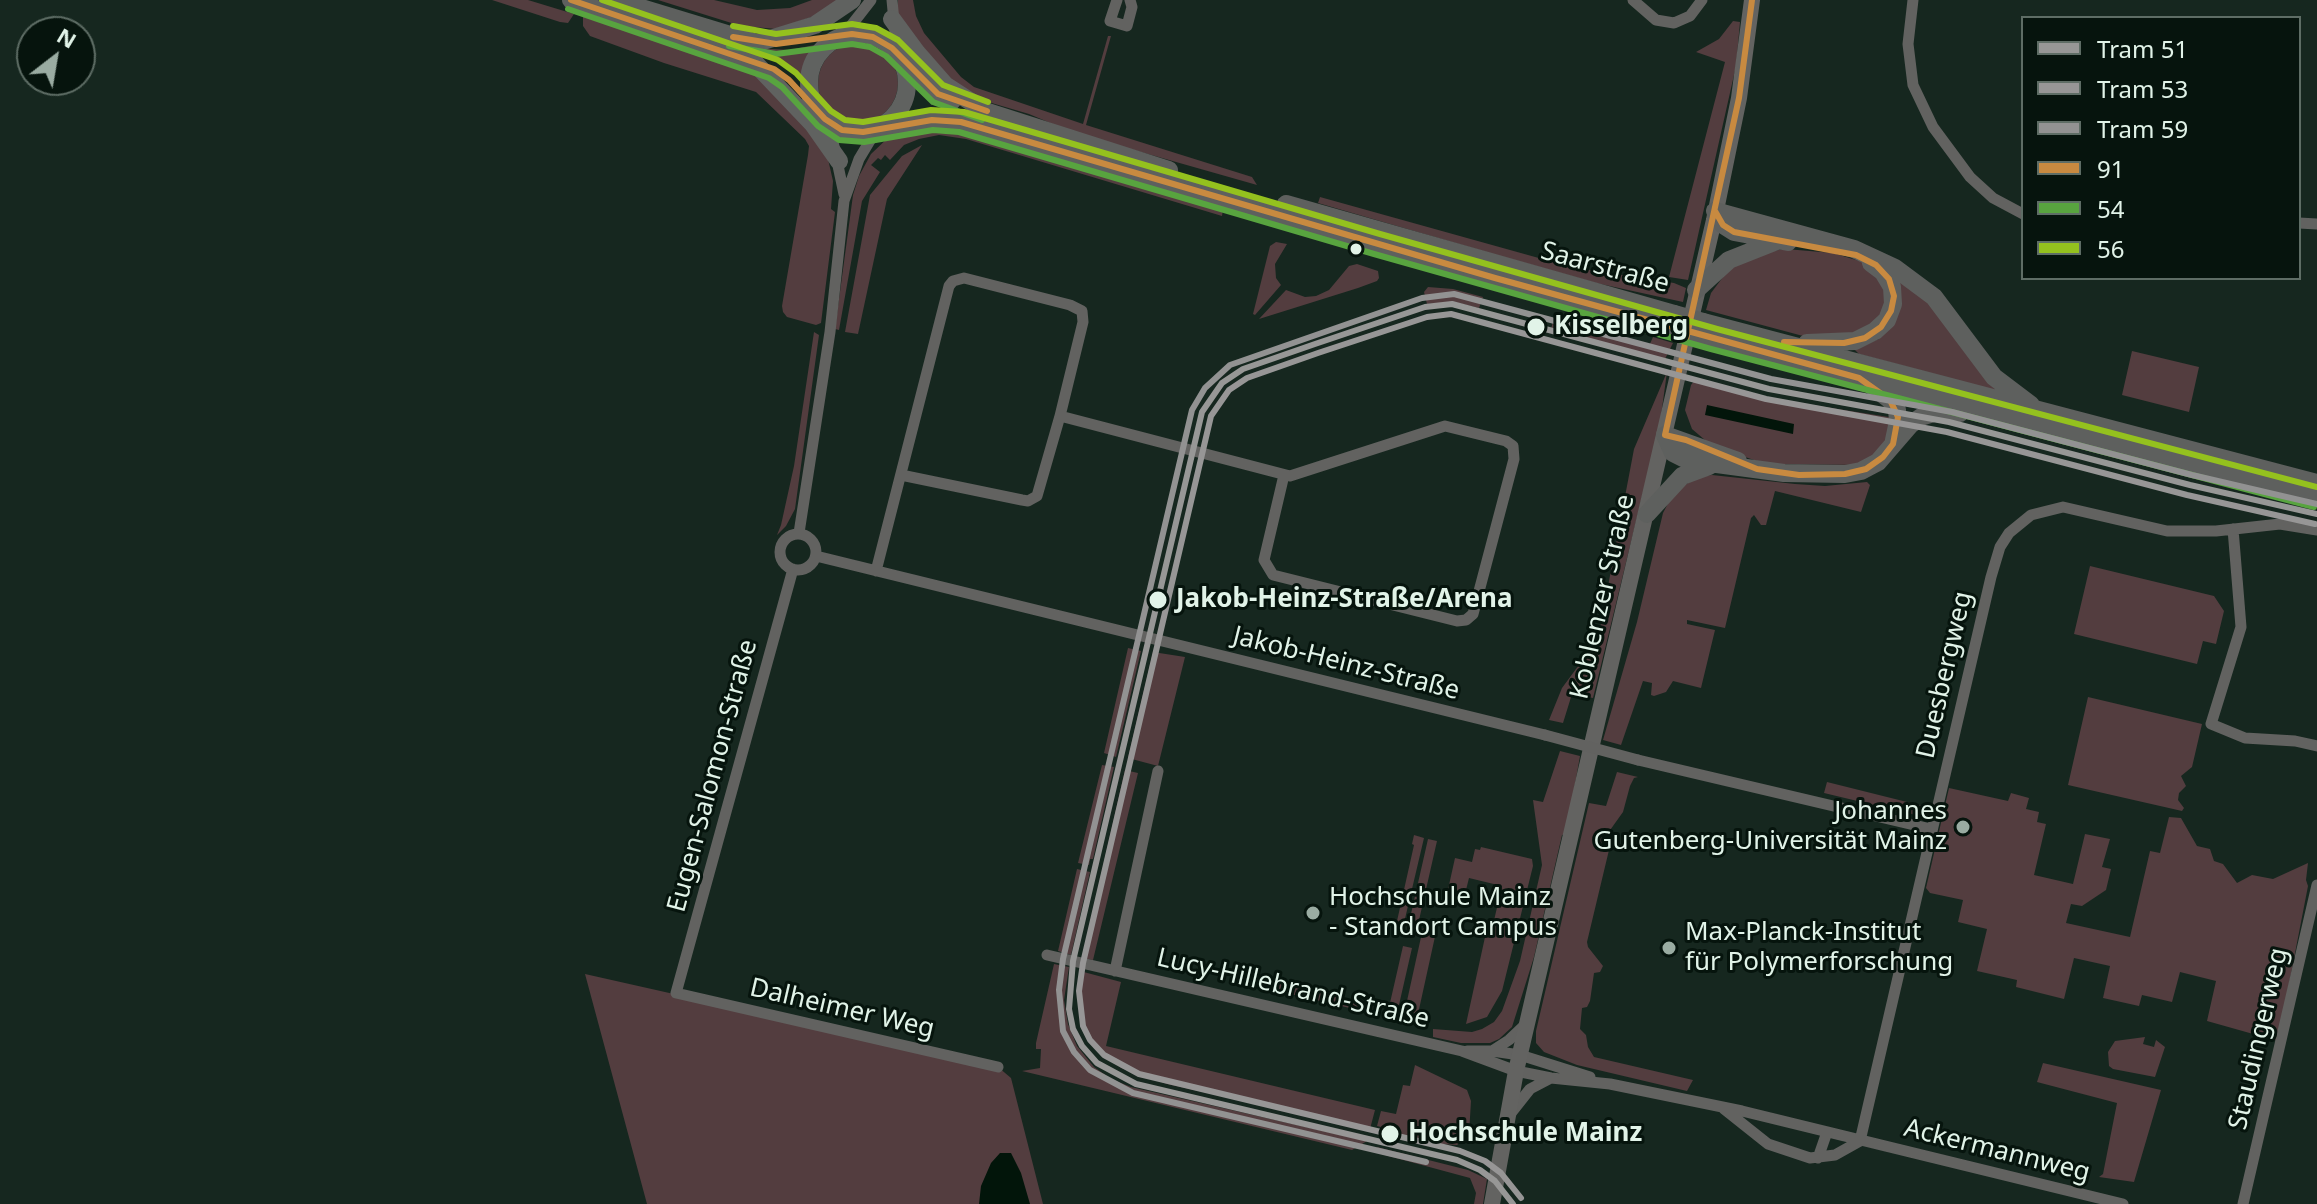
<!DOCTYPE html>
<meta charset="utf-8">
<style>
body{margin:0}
#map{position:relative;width:2317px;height:1204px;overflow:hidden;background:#16271f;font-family:"Noto Sans",sans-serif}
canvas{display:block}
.legend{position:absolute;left:2021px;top:16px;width:280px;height:264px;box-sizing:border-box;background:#06140d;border:2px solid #5e6d65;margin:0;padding:10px 14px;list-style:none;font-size:24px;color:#e1f3e8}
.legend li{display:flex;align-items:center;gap:16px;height:40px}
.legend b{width:40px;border:2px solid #5e6d65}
.north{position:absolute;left:16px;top:16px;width:80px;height:80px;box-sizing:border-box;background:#06140d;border:2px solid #5e6d65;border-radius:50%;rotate:31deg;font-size:22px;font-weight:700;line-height:32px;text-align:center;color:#e1f3e8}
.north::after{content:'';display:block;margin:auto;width:28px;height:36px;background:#9aaca2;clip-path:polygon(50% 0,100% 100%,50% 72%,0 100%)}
</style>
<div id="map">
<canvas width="2317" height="1204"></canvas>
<ul class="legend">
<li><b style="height:10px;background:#979796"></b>Tram 51</li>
<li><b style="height:10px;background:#979696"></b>Tram 53</li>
<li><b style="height:10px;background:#929292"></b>Tram 59</li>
<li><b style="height:10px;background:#c88a40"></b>91</li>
<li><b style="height:10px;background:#58a43f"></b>54</li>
<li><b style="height:10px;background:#94c11e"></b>56</li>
</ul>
<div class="north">N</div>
</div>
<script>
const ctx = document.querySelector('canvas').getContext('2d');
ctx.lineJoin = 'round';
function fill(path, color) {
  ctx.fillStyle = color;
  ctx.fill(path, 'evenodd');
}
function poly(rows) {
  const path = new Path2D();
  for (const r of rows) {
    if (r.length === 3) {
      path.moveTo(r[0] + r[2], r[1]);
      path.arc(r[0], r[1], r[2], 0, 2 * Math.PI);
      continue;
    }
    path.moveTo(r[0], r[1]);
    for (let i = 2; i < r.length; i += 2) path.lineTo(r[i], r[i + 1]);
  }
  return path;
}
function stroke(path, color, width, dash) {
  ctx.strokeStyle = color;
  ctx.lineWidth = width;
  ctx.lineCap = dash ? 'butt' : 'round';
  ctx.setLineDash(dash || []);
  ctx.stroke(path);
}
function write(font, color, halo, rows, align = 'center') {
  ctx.font = font + ' "Noto Sans",sans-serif';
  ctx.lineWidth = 6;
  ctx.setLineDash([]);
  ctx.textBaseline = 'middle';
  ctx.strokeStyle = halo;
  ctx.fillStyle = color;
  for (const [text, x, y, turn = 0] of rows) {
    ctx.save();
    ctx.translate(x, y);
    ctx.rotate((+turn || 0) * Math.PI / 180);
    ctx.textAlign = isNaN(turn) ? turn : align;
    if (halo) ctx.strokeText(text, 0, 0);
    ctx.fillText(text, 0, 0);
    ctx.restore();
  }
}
const green = poly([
 [492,0,528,0,574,14,568,23,560,22],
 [658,0,714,0,757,10,790,8,812,0,845,0,834,9,777,29,741,26],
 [898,0,913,0,916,16,924,33,961,77,974,87,1083,124,1108,36,1111,36,1086,125,1252,177,1257,185,1074,133,1029,114,978,99,958,89,898,17],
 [583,16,753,73,783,96,828,159,833,181,831,209,835,212,821,323,816,325,787,317,783,312,782,306,808,155,809,146,805,139,756,92,664,63,590,36,583,26],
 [1733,21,1740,22,1736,66,1688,280,1669,277,1725,62,1696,52,1719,39],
 [858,83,40],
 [819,44,821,47,810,62,805,81,784,63,738,47,790,50],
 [917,128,961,131,1223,209,1222,216,966,139,939,135,919,139,904,145,890,160,885,155,881,160,878,158,871,165,880,172,862,201,839,330,835,329,853,195,859,176,871,154,892,134],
 [922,145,887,199,858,334,845,332,870,195,902,156],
 [1320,197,1571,267,1674,283,1686,288,1683,302,1596,283,1493,254,1318,203],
 [1276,242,1287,244,1275,264,1276,278,1281,285,1255,315,1253,314,1270,246],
 [1786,249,1833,253,1866,263,1885,281,1885,315,1856,336,1803,336,1706,310,1711,293,1729,269,1771,251],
 [1357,264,1378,271,1379,278,1377,281,1358,288,1259,319,1286,290,1305,297,1316,296,1329,290,1349,266],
 [1893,275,1931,304,1995,383,1997,391,1859,354,1853,348,1879,339],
 [1428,287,1453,289,1483,297,1479,308,1454,302,1427,304,1424,292],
 [1554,318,1649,346,1653,337,1673,343,1665,359,1551,329],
 [814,332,819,335,795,509,786,526,777,535,781,525,794,466],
 [2132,351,2199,367,2189,412,2122,395],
 [1667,372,1660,423,1593,698,1572,694,1563,723,1549,720,1562,688,1598,639,1634,449],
 [1694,381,1768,398,1895,418,1893,430,1878,452,1859,465,1766,464,1712,446,1692,429,1685,410,1691,385],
 [1712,475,1795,484,1825,486,1867,482,1870,485,1861,512,1775,491,1766,525,1761,525,1754,515,1751,518,1725,628,1687,620,1687,624,1715,630,1701,688,1673,681,1666,692,1654,696,1651,695,1652,683,1643,681,1621,745,1603,740,1637,622,1663,513,1675,490,1701,476],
 [2090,566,2214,596,2224,611,2216,644,2203,641,2197,664,2074,634],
 [1128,648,1141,651,1116,757,1104,753],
 [1153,652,1185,657,1158,766,1128,758],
 [2088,697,2202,724,2192,767,2181,776,2186,786,2179,793,2178,800,2184,808,2182,811,2068,785],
 [1560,751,1580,756,1577,773,1566,834,1562,835,1534,957,1512,1027,1499,1039,1490,1043,1461,1043,1433,1037,1433,1029,1472,1032,1482,1029,1494,1022,1502,1011,1520,961,1542,865,1533,800,1543,802],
 [1102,765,1114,767,1093,859,1090,859,1089,865,1078,863],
 [1125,770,1138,773,1093,960,1082,958],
 [1617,772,1638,777,1634,778,1630,786,1623,812,1608,833,1609,850,1587,942,1588,947,1603,966,1600,972,1594,973,1590,1001,1587,1007,1582,1008,1580,1029,1586,1035,1588,1047,1594,1057,1693,1080,1687,1091,1577,1065,1544,1052,1536,1043,1536,1031,1589,803,1606,806],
 [1827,782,1923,806,1920,816,1824,793],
 [1949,788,2008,801,2011,793,2029,798,2026,809,2039,812,2037,822,2046,824,2034,875,2073,884,2085,834,2110,839,2102,867,2111,869,2106,890,2082,906,2071,904,2066,923,2130,937,2150,851,2160,853,2169,817,2181,818,2197,846,2210,849,2214,861,2223,864,2237,883,2252,875,2273,879,2308,863,2306,880,2308,886,2278,1041,2207,1021,2216,981,2180,972,2172,1002,2142,995,2139,1006,2103,998,2110,966,2074,958,2064,999,2016,987,2017,980,1977,971,1987,929,1958,922,1963,900,1930,893,1926,888],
 [1414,835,1424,838,1404,923,1397,921,1414,845,1412,844],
 [1428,839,1437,841,1417,929,1408,927],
 [1481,847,1532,859,1533,866,1502,991,1487,1017,1466,1024,1487,928,1492,929,1502,886,1469,878,1464,898,1447,894,1455,858,1472,862,1475,849,1480,850],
 [1077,869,1090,872,1071,955,1058,951],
 [1423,928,1436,932,1418,1014,1405,1010],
 [1403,946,1412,948,1396,1018,1387,1016],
 [1054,964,1069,967,1064,1000,1068,1024,1077,1046,1094,1067,1111,1079,1131,1087,1367,1141,1352,1150,1022,1071,1040,1068,1041,1049,1036,1049,1036,1043],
 [1080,971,1121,982,1106,1046,1375,1110,1370,1129,1167,1084,1121,1068,1097,1049,1088,1037,1081,1019,1078,1004],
 [585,974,998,1067,1011,1078,1043,1204,647,1204],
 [1271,981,1373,1005,1371,1013,1269,989],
 [2145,1037,2143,1044,2154,1047,2156,1040,2165,1047,2155,1077,2113,1069,2109,1066,2108,1052,2115,1041],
 [2043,1063,2161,1090,2134,1182,2099,1177,2103,1174,2117,1103,2037,1082],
 [1415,1065,1467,1090,1471,1101,1469,1134,1457,1145,1441,1144,1386,1131,1380,1130,1381,1127,1377,1126,1381,1111,1396,1114,1403,1085,1410,1086],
 [1377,1147,1468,1170,1487,1179,1483,1204,1474,1204,1476,1193,1470,1178,1381,1154]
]);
const water = poly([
 [1707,405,1794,424,1793,434,1705,415],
 [1000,1153,1011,1153,1021,1173,1030,1204,979,1204,981,1186,991,1163]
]);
const minor = poly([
 [892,0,897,54],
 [1117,0,1110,21,1127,26,1132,7,1130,0],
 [1633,0,1656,20,1674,23,1690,16,1702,0],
 [1913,0,1908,44,1913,85,1933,127,1970,177,1993,198,2023,214],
 [843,36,871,0],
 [821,114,833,142,844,194],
 [2299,223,2317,224],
 [1060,416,1290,476,1445,426,1506,441,1513,446,1514,459,1473,614,1466,620,1457,621,1273,575,1264,560,1284,475],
 [2233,529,2241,627,2211,724,2245,738,2295,741,2317,746],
 [799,533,830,332,844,201,859,159,877,129],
 [798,552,18],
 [816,556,1545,735],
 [793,569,676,993,998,1067],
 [876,571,949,286,953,281,964,278,1070,305,1082,311,1083,322,1060,416,1037,496,1028,501,1022,500,901,475],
 [1638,760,1931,829],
 [1047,955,1462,1051,1516,1071,1551,1078,1610,1084,1742,1111,2123,1204],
 [1115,971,1158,771],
 [1467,1051,1492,1051,1520,1055,1590,1077],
 [1492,1051,1509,1040,1527,1023],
 [1724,1109,1768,1144,1810,1158,1835,1155,1860,1141],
 [1511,1113,1530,1089,1551,1078],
 [1860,1141,1991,577,2000,547,2009,533,2031,515,2063,507,2167,531,2216,531,2280,524,2317,530],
 [1818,1158,1827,1132],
 [2243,1204,2317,885]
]);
const secondary = poly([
 [1492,1204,1516,1071,1714,220,1739,98,1752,0]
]);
const primary = poly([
 [892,19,917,53,945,85,985,111],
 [858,83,49],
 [757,43,815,25,852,0],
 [902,59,930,89,952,101],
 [753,61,813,124,839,161]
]);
const trunk = poly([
 [571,0,647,27,753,61],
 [615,0,757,43],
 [985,111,1169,170],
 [878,129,932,120,961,122,1377,244,1671,327],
 [1286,204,1674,314],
 [1715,211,1854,249,1895,268,1934,297,1994,377,2031,405],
 [1715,211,1723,225,1734,232,1788,242],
 [1696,290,1729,260,1777,241],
 [1703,322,2317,483],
 [1700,335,2317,497],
 [1807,343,1855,341,1875,331,1887,320,1893,304,1892,287,1883,272,1871,263],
 [1872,386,1890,400,1897,410,1898,421,1894,440],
 [1665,435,1673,453,1687,460,1784,473,1845,474,1861,471,1878,462,1910,425,1921,417,1937,412,1960,413],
 [1665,435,1738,461],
 [1647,514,1682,476,1709,466]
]);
const minorBridge = poly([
 [1545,735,1638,760]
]);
const trunkBridge = poly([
 [1674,314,1703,322],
 [1671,327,1700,335]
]);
const bus1 = poly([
 [571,0,774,69,789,80,825,119,842,130,863,132,932,120,961,122,1495,278,1859,378,1890,400,1898,417,1893,444,1883,457,1866,469,1845,474,1799,475,1757,469,1686,440,1665,435],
 [733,37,776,44,852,34,873,37,892,48,938,94,987,111],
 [1715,211,1723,225,1734,232,1856,255,1876,265,1889,279,1894,296,1891,311,1881,327,1865,338,1844,343,1784,342],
 [1665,435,1739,98,1752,0]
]);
const bus2 = poly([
 [568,9,769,78,782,87,818,126,839,140,864,142,933,130,959,132,1374,254,1711,349,2314,507],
 [729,46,776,54,852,44,870,47,886,56,933,102,982,120]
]);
const bus3 = poly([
 [602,0,778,60,796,73,831,111,845,120,863,122,931,110,964,112,1380,234,1717,329,2317,487],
 [733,26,776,34,852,24,876,28,898,40,943,85,988,102]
]);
const tram1 = poly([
 [1513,1204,1495,1181,1480,1170,1457,1160,1136,1084,1097,1063,1082,1046,1073,1029,1069,1009,1073,961,1202,412,1222,383,1243,369,1315,344,1425,307,1452,304,1769,389,1949,422,2190,485,2317,514]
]);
const tram2 = poly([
 [1521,1198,1501,1173,1485,1161,1460,1151,1139,1074,1104,1055,1090,1040,1083,1026,1079,991,1083,963,1211,416,1229,390,1247,378,1318,353,1427,317,1451,314,1766,399,1947,432,2187,495,2315,524]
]);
const tram3 = poly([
 [1426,1162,1133,1093,1090,1070,1074,1052,1063,1031,1059,990,1063,959,1192,410,1205,388,1230,365,1422,298,1454,294,1771,379,1952,412,2192,475,2317,504]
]);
const markers = [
 [1356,249,7,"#e1f3e8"],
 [1536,327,10,"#e1f3e8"],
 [1158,600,10,"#e1f3e8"],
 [1963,827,8,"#9aaca2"],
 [1313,913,8,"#9aaca2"],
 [1669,948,8,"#9aaca2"],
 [1390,1134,10,"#e1f3e8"]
];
const streetNames = [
 ["Saarstraße",1605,268,15],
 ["Koblenzer Straße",1603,597,-77],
 ["Jakob-Heinz-Straße",1346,664,14],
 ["Duesbergweg",1945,675,-77],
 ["Eugen-Salomon-Straße",713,776,-75],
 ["Lucy-Hillebrand-Straße",1293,989,13],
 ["Dalheimer Weg",842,1009,13],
 ["Staudingerweg",2259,1039,-77],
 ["Ackermannweg",1997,1151,14]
];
const stopNames = [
 ["Kisselberg",1554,327],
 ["Jakob-Heinz-Straße/Arena",1176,600],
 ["Hochschule Mainz",1408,1134]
];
const poiNames = [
 ["Johannes",1947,812,"right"],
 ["Gutenberg-Universität Mainz",1947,842,"right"],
 ["Hochschule Mainz",1329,898],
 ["- Standort Campus",1329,928],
 ["Max-Planck-Institut",1685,933],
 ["für Polymerforschung",1685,963]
];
fill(green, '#533d3f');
fill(water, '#02150a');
stroke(minor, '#626260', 11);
stroke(secondary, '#636361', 16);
stroke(primary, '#606260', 18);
stroke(trunk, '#5e605e', 18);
stroke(minorBridge, '#626260', 11);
stroke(trunkBridge, '#5e605e', 18);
stroke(bus1, '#c88a40', 6);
stroke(bus2, '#58a43f', 6);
stroke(bus3, '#94c11e', 6);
stroke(tram1, '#979796', 6);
stroke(tram2, '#979696', 6);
stroke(tram3, '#929292', 6);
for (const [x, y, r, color] of markers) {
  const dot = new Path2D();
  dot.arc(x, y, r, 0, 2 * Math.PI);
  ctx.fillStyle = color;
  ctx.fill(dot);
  stroke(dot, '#06140d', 3);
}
write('26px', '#e1f3e8', '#06140d', streetNames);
write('bold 26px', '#e1f3e8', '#06140d', stopNames, 'left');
write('26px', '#e1f3e8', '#06140d', poiNames, 'left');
</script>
